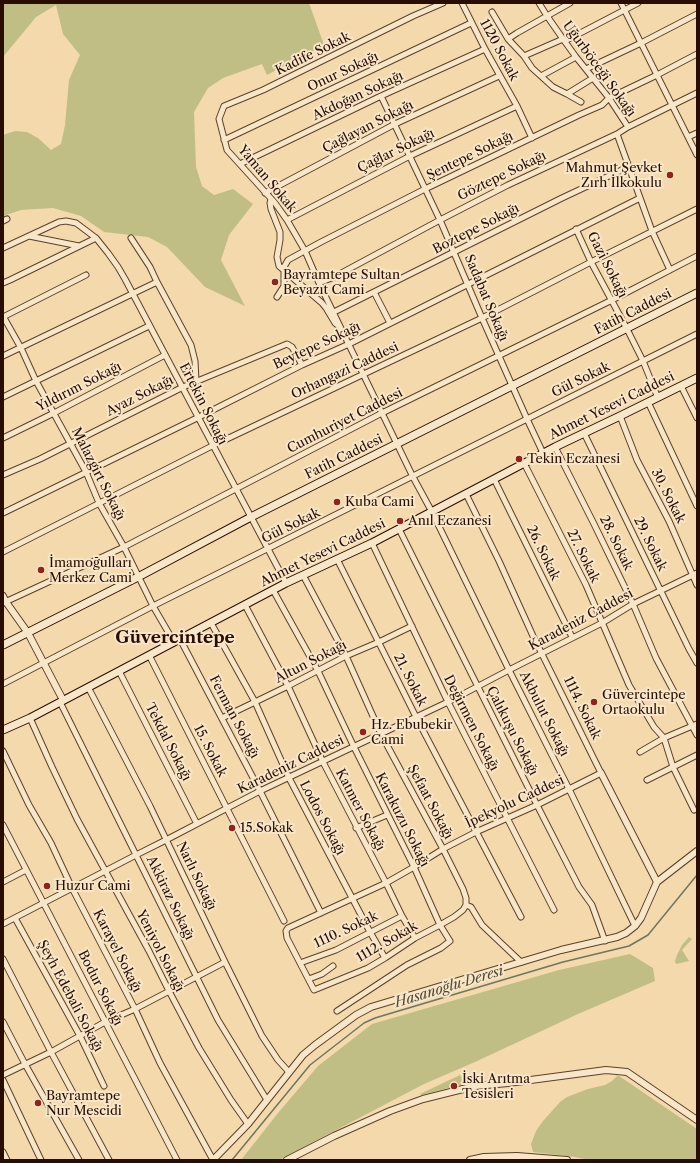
<!DOCTYPE html>
<meta charset="utf-8">
<style>
body{margin:0}
#map{position:relative;width:700px;height:1163px;overflow:hidden;background:#f4d9ac;font-family:"Libre Caslon Text",serif}
canvas{display:block}
.frame{position:absolute;inset:0;border:4px solid #290d00;pointer-events:none}
</style>
<div id="map">
<canvas width="700" height="1163"></canvas>
<div class="frame"></div>
</div>
<script>
const ctx = document.querySelector('canvas').getContext('2d');
ctx.lineJoin = 'round';
function fill(path, color) {
  ctx.fillStyle = color;
  ctx.fill(path, 'evenodd');
}
function poly(rows) {
  const path = new Path2D();
  for (const r of rows) {
    path.moveTo(r[0], r[1]);
    for (let i = 2; i < r.length; i += 2) path.lineTo(r[i], r[i + 1]);
  }
  return path;
}
function stroke(path, color, width, dash) {
  ctx.strokeStyle = color;
  ctx.lineWidth = width;
  ctx.lineCap = dash ? 'butt' : 'round';
  ctx.setLineDash(dash || []);
  ctx.stroke(path);
}
function write(font, color, halo, rows, align = 'center') {
  ctx.font = font + ' "Libre Caslon Text",serif';
  ctx.lineWidth = 4;
  ctx.setLineDash([]);
  ctx.textBaseline = 'middle';
  ctx.strokeStyle = halo;
  ctx.fillStyle = color;
  for (const [text, x, y, turn = 0] of rows) {
    ctx.save();
    ctx.translate(x, y);
    ctx.rotate((+turn || 0) * Math.PI / 180);
    ctx.textAlign = isNaN(turn) ? turn : align;
    if (halo) ctx.strokeText(text, 0, 0);
    ctx.fillText(text, 0, 0);
    ctx.restore();
  }
}
const green = poly([
 [3,3,309,3,324,45,267,75,262,64,223,78,208,88,194,112,196,167,202,186,214,195,233,189,253,204,229,235,221,260,245,306,205,287,167,247,148,237,104,232,81,216,53,208,21,210,3,216,3,135,15,131,27,132,38,138,51,150,61,144,65,125,69,80,80,55,63,34,56,5,36,17,3,57],
 [689,937,692,939,682,950,689,961,676,964,675,961,677,955,682,945],
 [630,954,653,968,655,981,578,1014,475,1062,424,1084,279,1160,241,1160,278,1113,318,1066,372,1024,559,970],
 [460,1075,465,1084,421,1095,420,1094],
 [617,1076,619,1076,628,1082,697,1129,697,1160,589,1160,575,1157,533,1152,531,1144,536,1131,543,1121,560,1102,567,1097,588,1089,605,1085,612,1081]
]);
const stream = poly([
 [232,1160,310,1065,364,1023,375,1018,563,962,629,946,648,935,697,875]
]);
const minor = poly([
 [443,3,413,16,263,90,224,106,219,119,227,150,275,203,287,220,305,251,319,283,413,477,432,512,509,670,569,789,635,926],
 [462,3,485,49,517,106,532,138],
 [539,3,547,16,563,39,576,57,609,98,628,127],
 [621,3,697,155],
 [492,12,508,39,524,56,532,68,553,87,567,94,593,78],
 [508,39,517,33,570,3],
 [565,41,638,3],
 [524,56,563,39],
 [586,69,641,43,697,14],
 [541,76,576,57],
 [567,94,581,102],
 [381,96,440,220,482,318,527,419,543,453],
 [617,134,652,231,670,270],
 [688,137,697,133],
 [224,140,471,23],
 [240,164,381,96,485,49],
 [265,193,395,124,499,76],
 [271,199,270,203,271,209,280,232,280,240,277,257,279,266,322,303,326,308,335,323,340,327],
 [287,220,410,156,517,106],
 [3,221,7,219],
 [576,229,591,262,627,329,643,361,658,398],
 [29,236,79,246],
 [131,238,150,267,157,282],
 [3,248,59,222,66,221,76,223,96,238,108,253,118,267,125,279,286,583],
 [3,283,10,280,96,238],
 [319,283,334,277,440,220,508,185,617,134,628,127,697,93],
 [374,292,390,323],
 [277,297,284,286,284,267,288,260,321,242,425,189,579,115,602,105,609,98,657,75,697,54],
 [334,312,562,198,628,167],
 [3,316,21,348,36,381,86,472,99,503,124,547,153,606,174,642],
 [3,317,86,275],
 [3,356,157,282,191,345,195,361,196,381],
 [681,386,697,418],
 [3,397,149,326],
 [648,402,697,506],
 [620,416,637,460,669,521,697,585],
 [584,433,689,649,697,663],
 [3,438,54,413,165,355],
 [555,447,594,524,633,604,656,658,697,735],
 [524,463,586,585,629,685,654,727,664,738,673,767,694,810],
 [3,475,40,459,183,387,287,344,292,347,302,365],
 [494,479,572,637],
 [466,494,499,561,533,636,601,773,537,805,476,832,443,849,414,867,386,883,288,928,286,931,287,938,314,990,368,968,385,958,415,938,440,925,454,917,463,910,466,905],
 [3,513,197,418,302,365,349,344,640,198],
 [399,529,537,805,579,887,592,905,605,941],
 [372,543,448,702,554,910],
 [3,552,212,446,482,318,591,262,697,209],
 [337,559,416,717,521,917],
 [303,575,346,656,381,734,443,849,463,889,466,898,466,905],
 [273,590,318,671,354,747,414,867,440,925,450,941,441,948,407,965,337,1011],
 [3,603,124,547,382,413,612,300,697,256],
 [245,605,288,686,323,762,386,883,402,916,415,938],
 [211,623,255,702,289,778,370,932,385,958],
 [180,639,260,791,321,913],
 [149,655,284,921],
 [119,671,197,824],
 [3,684,153,606,697,334],
 [88,687,150,806,225,962,262,1036,278,1060,289,1072],
 [60,702,218,1020,267,1100],
 [30,718,52,767,77,819,149,951,169,991,199,1048,231,1100,248,1124],
 [222,718,288,686,346,656,379,642,412,626],
 [3,751,29,805,51,843,72,888,135,1009,160,1063,213,1160],
 [640,752,664,738,697,724],
 [647,780,697,755],
 [3,825,177,1160],
 [356,828,387,815],
 [3,882,26,870],
 [466,905,471,907,482,925,521,962],
 [15,918,80,1036,104,1086],
 [3,924,136,855,166,840,260,791,448,702,509,670,602,623,633,604,697,573],
 [3,959,51,1052,109,1160],
 [300,963,336,950,402,916],
 [309,979,322,974,333,966],
 [3,1022,25,1064,79,1160],
 [3,1075,51,1052,105,1022,135,1009,225,962],
 [3,1080,41,1160],
 [3,1152,7,1160]
]);
const tertiary = poly([
 [3,596,6,602,28,633,63,700],
 [657,882,697,851],
 [213,1160,248,1124,303,1055,315,1045,356,1015,371,1007,561,950,617,937,626,933,635,926,641,918,657,882,601,773],
 [287,1160,334,1136,390,1111,423,1099,475,1086,508,1083,606,1070,627,1072,697,1120],
 [470,1160,484,1157,517,1156,567,1160]
]);
const secondary = poly([
 [3,645,138,577,251,517,697,293],
 [3,730,30,718,286,583,372,543,555,447,620,416,697,378]
]);
const markers = [
 [670,175,4,"#8f2418"],
 [275,282,4,"#8f2418"],
 [519,459,4,"#8f2418"],
 [337,502,4,"#8f2418"],
 [400,521,4,"#8f2418"],
 [41,570,4,"#8f2418"],
 [594,702,4,"#8f2418"],
 [363,732,4,"#8f2418"],
 [232,828,4,"#8f2418"],
 [47,886,4,"#8f2418"],
 [454,1086,4,"#8f2418"],
 [38,1103,4,"#8f2418"]
];
const streetNames = [
 ["1120 Sokak",499,50,62],
 ["Kadife Sokak",313,54,-26],
 ["Uğurböceği Sokağı",599,69,54],
 ["Onur Sokağı",343,72,-25],
 ["Akdoğan Sokağı",358,96,-25],
 ["Çağlayan Sokağı",368,127,-27],
 ["Çağlar Sokağı",396,151,-26],
 ["Şentepe Sokağı",470,156,-26],
 ["Göztepe Sokağı",502,176,-26],
 ["Yaman Sokak",267,179,50],
 ["Boztepe Sokağı",476,229,-27],
 ["Gazi Sokağı",607,265,63],
 ["Sadabat Sokağı",486,298,67],
 ["Fatih Caddesi",633,312,-27],
 ["Beytepe Sokağı",317,346,-25],
 ["Orhangazi Caddesi",345,371,-25],
 ["Gül Sokak",581,380,-26],
 ["Yıldırım Sokağı",79,387,-27],
 ["Ayaz Sokağı",140,396,-27],
 ["Ertekin Sokağı",203,404,63],
 ["Ahmet Yesevi Caddesi",612,406,-26],
 ["Cumhuriyet Caddesi",345,421,-27],
 ["Fatih Caddesi",344,457,-26],
 ["Malazgirt Sokağı",98,474,63],
 ["30. Sokak",668,496,63],
 ["Gül Sokak",291,526,-26],
 ["28. Sokak",616,543,64],
 ["29. Sokak",650,544,64],
 ["Ahmet Yesevi Caddesi",323,553,-26],
 ["26. Sokak",543,553,64],
 ["27. Sokak",583,556,64],
 ["Karadeniz Caddesi",581,620,-28],
 ["Altun Sokağı",311,662,-27],
 ["21. Sokak",410,680,63],
 ["1114. Sokak",582,708,64],
 ["Akbulut Sokağı",544,714,63],
 ["Ferman Sokağı",234,717,62],
 ["Değirmen Sokağı",471,723,63],
 ["Çalıkuşu Sokağı",512,731,63],
 ["Tekdal Sokağı",168,742,63],
 ["15. Sokak",210,751,63],
 ["Karadeniz Caddesi",291,765,-26],
 ["Şefaat Sokağı",430,802,62],
 ["İpekyolu Caddesi",515,802,-25],
 ["Katmer Sokağı",360,810,62],
 ["Lodos Sokağı",322,818,62],
 ["Karakuzu Sokağı",402,820,63],
 ["Narlı Sokağı",196,876,64],
 ["Akkiraz Sokağı",170,898,64],
 ["1110. Sokak",346,930,-25],
 ["1112. Sokak",387,942,-30],
 ["Karayel Sokağı",117,951,63],
 ["Yeniyol Sokağı",160,951,63],
 ["Bodur Sokağı",100,988,63],
 ["Şeyh Edebali Sokağı",70,996,62]
];
const poiNames = [
 ["Mahmut Şevket",662,168,"right"],
 ["Zırh İlkokulu",662,183,"right"],
 ["Bayramtepe Sultan",283,275],
 ["Beyazıt Cami",283,290],
 ["Tekin Eczanesi",527,459],
 ["Kuba Cami",345,502],
 ["Anıl Eczanesi",408,521],
 ["İmamoğulları",49,563],
 ["Merkez Cami",49,578],
 ["Güvercintepe",602,695],
 ["Ortaokulu",602,710],
 ["Hz. Ebubekir",371,725],
 ["Cami",371,740],
 ["15.Sokak",240,828],
 ["Huzur Cami",55,886],
 ["İski Arıtma",462,1079],
 ["Tesisleri",462,1094],
 ["Bayramtepe",46,1096],
 ["Nur Mescidi",46,1111]
];
const waterNames = [
 ["Hasanoğlu Deresi",449,987,-17]
];
const districtNames = [
 ["Güvercintepe",175,638]
];
fill(green, '#c1be85');
stroke(stream, '#6f7562', 1.5);
stroke(minor, '#5c402b', 7);
stroke(tertiary, '#5c402b', 8);
stroke(secondary, '#290d00', 9);
stroke(minor, '#f8e6c9', 5);
stroke(tertiary, '#f8e6c9', 6);
stroke(secondary, '#f8e6c9', 7);
for (const [x, y, r, color] of markers) {
  const dot = new Path2D();
  dot.arc(x, y, r, 0, 2 * Math.PI);
  ctx.fillStyle = color;
  ctx.fill(dot);
  stroke(dot, '#f8e6c9', 1.5);
}
write('13px', '#290d00', '#f8e6c9', streetNames);
write('13px', '#290d00', '#f8e6c9', poiNames, 'left');
write('italic 14px', '#524a39', '#f8e6c9', waterNames);
write('bold 17px', '#290d00', '#f8e6c9', districtNames);
</script>
